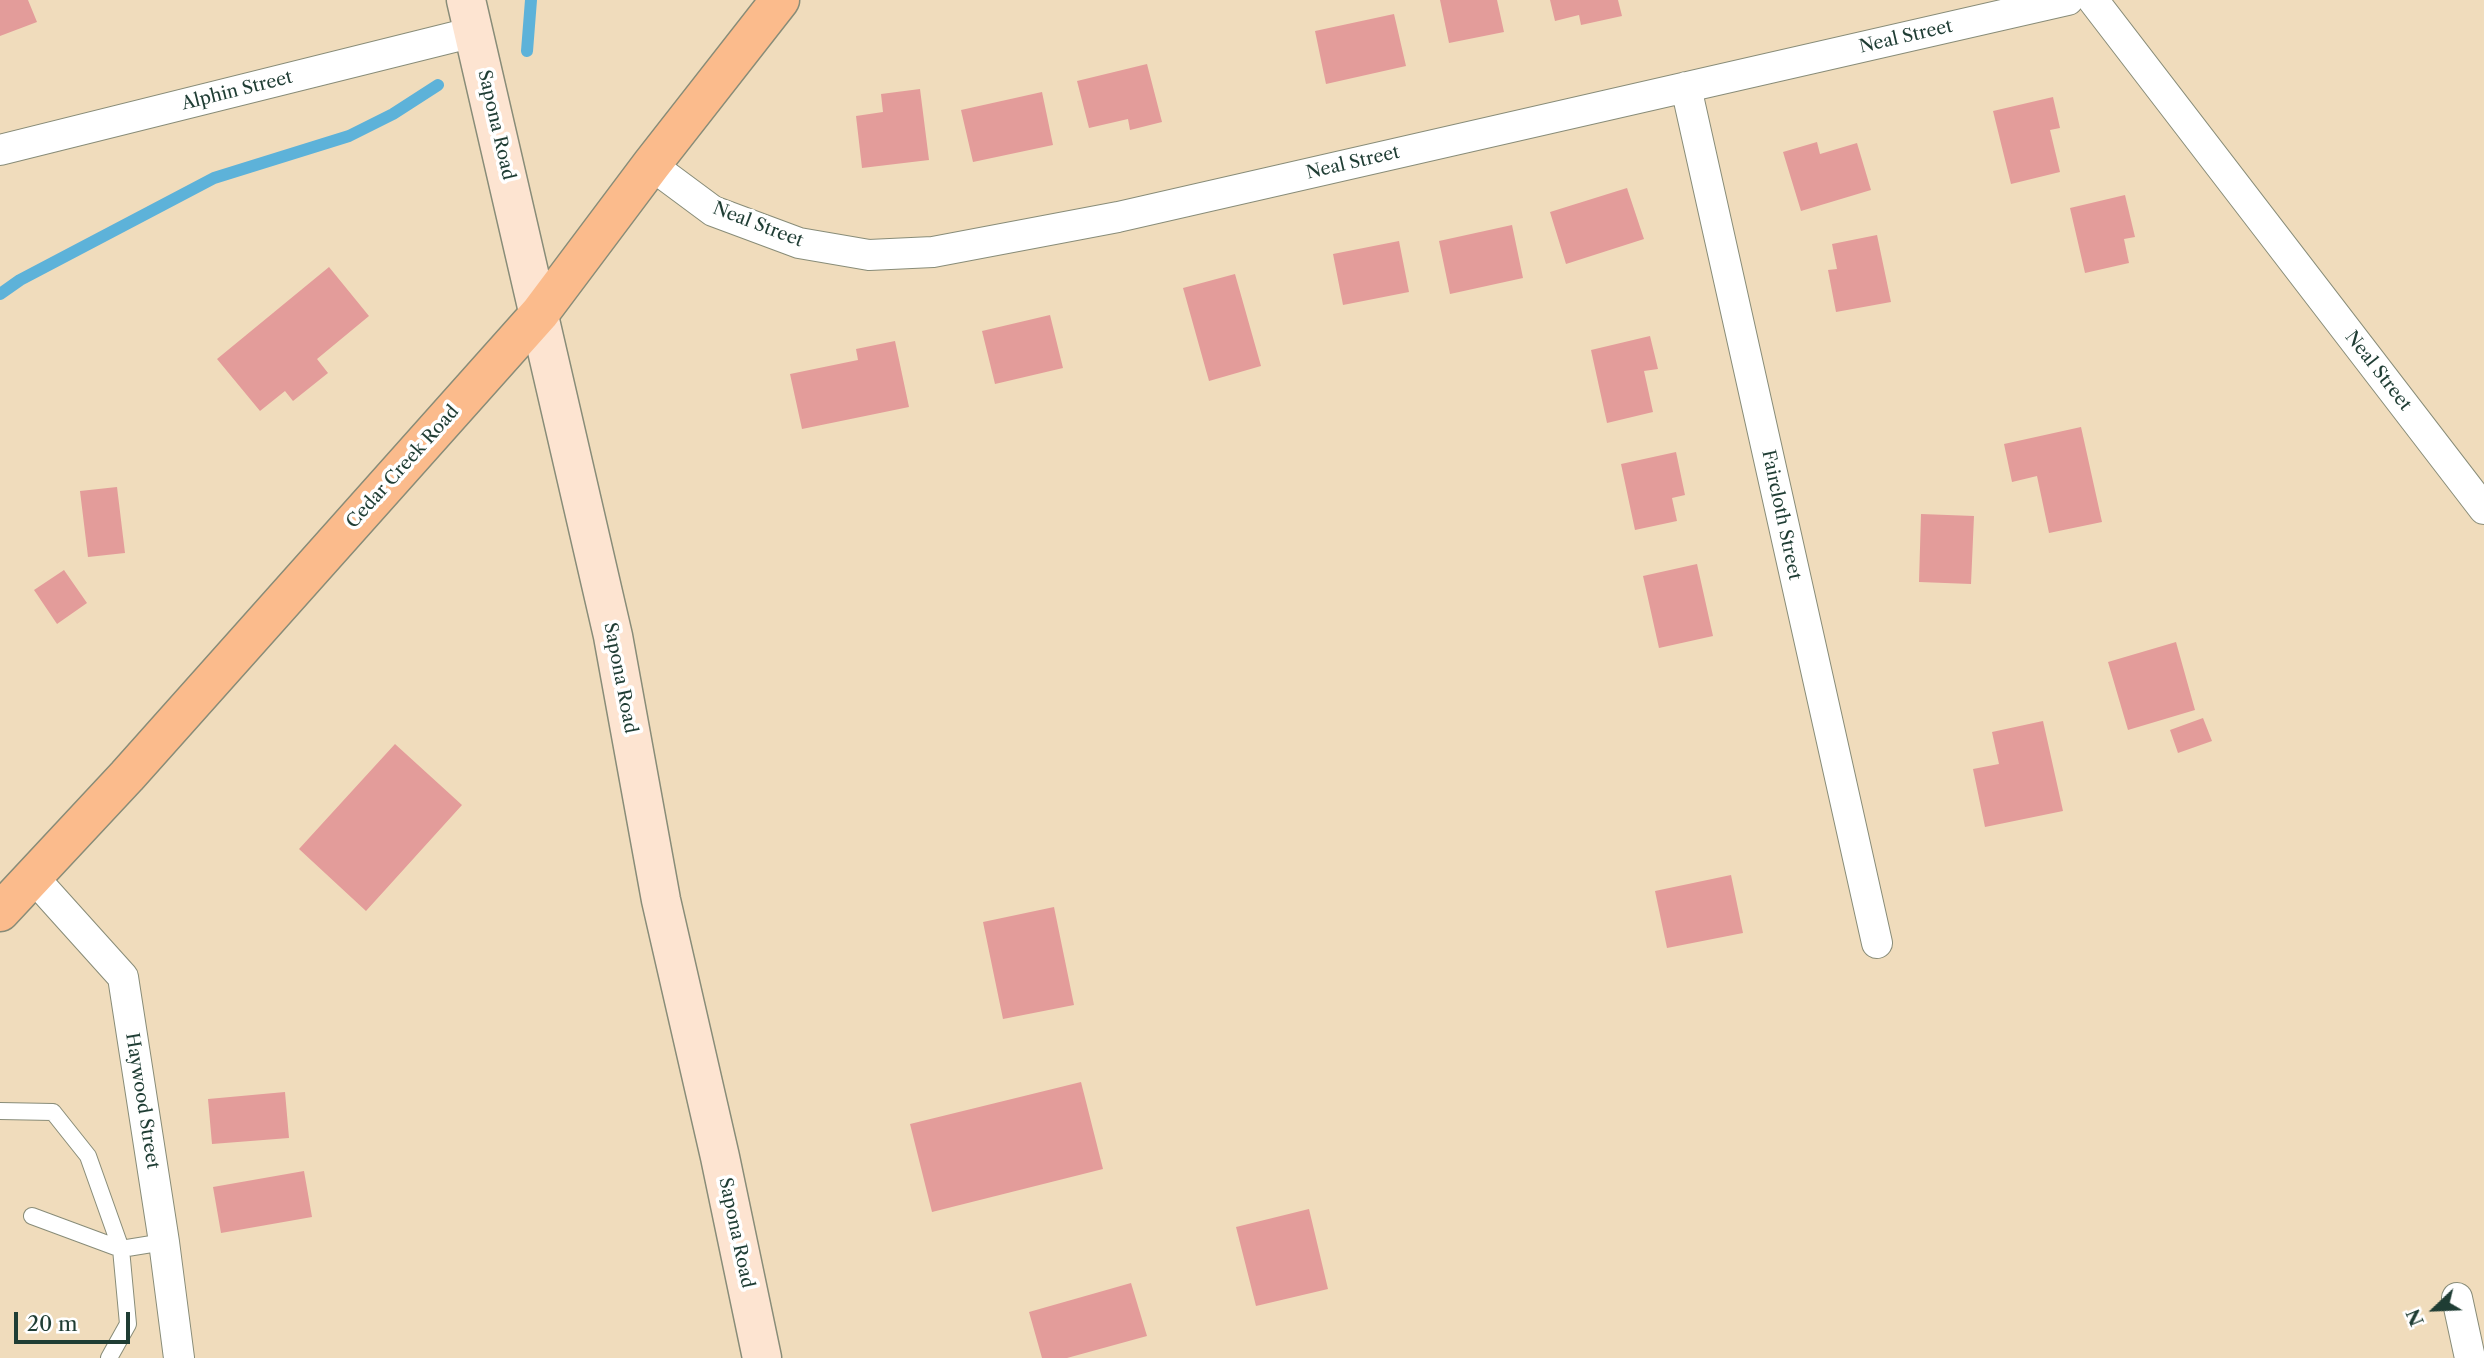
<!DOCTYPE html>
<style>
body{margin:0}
#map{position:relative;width:2484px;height:1358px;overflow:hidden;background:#f0dcbc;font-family:"Libre Caslon Text",serif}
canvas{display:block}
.north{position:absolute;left:2400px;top:1274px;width:70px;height:70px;-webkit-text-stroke:5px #fff;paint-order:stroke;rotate:247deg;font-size:19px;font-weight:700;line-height:28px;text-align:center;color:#1f3d34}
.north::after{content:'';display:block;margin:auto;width:24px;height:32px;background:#1f3d34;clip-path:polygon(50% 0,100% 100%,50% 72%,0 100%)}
.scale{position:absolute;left:14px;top:1312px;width:116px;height:32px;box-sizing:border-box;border:4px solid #1f3d34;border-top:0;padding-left:9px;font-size:21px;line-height:24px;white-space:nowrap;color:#1f3d34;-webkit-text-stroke:5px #fff;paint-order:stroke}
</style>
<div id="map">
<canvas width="2484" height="1358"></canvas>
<div class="north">N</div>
<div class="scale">20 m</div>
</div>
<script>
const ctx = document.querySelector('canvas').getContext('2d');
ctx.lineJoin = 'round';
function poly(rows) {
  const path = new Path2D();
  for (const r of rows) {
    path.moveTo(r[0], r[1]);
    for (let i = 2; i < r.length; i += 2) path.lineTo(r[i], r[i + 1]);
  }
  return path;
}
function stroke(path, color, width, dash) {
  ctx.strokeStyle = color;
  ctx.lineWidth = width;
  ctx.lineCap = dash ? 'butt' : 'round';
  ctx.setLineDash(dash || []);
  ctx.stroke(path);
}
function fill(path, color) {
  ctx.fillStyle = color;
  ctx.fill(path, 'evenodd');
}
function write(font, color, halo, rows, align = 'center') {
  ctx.font = font + ' "Libre Caslon Text",serif';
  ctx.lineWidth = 7;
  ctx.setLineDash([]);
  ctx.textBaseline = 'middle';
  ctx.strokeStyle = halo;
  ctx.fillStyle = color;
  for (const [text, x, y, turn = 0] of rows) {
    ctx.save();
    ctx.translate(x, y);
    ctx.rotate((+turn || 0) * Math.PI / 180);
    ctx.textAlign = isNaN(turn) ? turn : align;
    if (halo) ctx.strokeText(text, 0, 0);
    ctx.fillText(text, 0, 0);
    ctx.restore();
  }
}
const stream = poly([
 [527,51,531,0],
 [0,294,20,280,214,178,349,136,393,114,438,85]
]);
const building = poly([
 [0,0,28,0,37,22,0,36],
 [1440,0,1497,0,1504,32,1449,43],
 [1550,0,1618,0,1622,16,1581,25,1579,15,1555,21],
 [1394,14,1406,66,1326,84,1315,31],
 [1147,64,1162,122,1130,130,1128,119,1089,128,1077,81],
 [920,89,929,160,862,168,856,116,883,112,881,94],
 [1042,92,1053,145,973,162,961,110],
 [2053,97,2060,128,2050,130,2060,172,2011,184,1993,111],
 [1817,142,1820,154,1857,143,1871,190,1801,211,1783,152],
 [1627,188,1644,239,1566,264,1550,212],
 [2125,195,2135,237,2124,239,2129,263,2085,273,2070,208],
 [1512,225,1523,278,1450,294,1439,241],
 [1877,235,1891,302,1836,312,1828,270,1837,269,1832,244],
 [1399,241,1409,292,1343,305,1333,254],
 [329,267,369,316,317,359,328,373,293,401,285,391,260,411,217,359],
 [1235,274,1261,366,1209,381,1183,288],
 [1050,315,1063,368,995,384,982,331],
 [1650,336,1658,369,1644,371,1653,412,1607,423,1591,350],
 [895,341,909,407,802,429,790,374,858,360,856,349],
 [2081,427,2102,522,2049,533,2037,476,2012,482,2004,444],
 [1676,452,1685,495,1672,498,1677,521,1635,530,1621,464],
 [117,487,125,553,88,557,80,491],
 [1921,514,1974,516,1971,584,1919,582],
 [1697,564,1713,636,1659,648,1643,576],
 [64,570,87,603,57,624,34,590],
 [2176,642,2195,710,2128,730,2108,662],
 [2203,718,2212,741,2178,753,2170,730],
 [2043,721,2063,811,1985,827,1973,769,1999,764,1992,732],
 [395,744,462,805,366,911,299,849],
 [1731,875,1743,933,1667,948,1655,891],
 [1054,907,1074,1005,1003,1019,983,922],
 [1081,1082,1103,1169,932,1212,910,1124],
 [285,1092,289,1138,212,1144,208,1099],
 [304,1171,312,1217,221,1233,213,1187],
 [1309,1209,1328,1289,1256,1306,1236,1227],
 [1131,1283,1147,1336,1067,1358,1042,1358,1029,1312]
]);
const lane = poly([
 [0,1111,53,1112,88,1156,121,1249,164,1242],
 [32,1216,121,1249,128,1324,109,1358]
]);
const street = poly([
 [2093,0,2484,509],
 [1686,87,1877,943],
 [0,150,474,32],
 [651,165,713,211,799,243,869,255,933,252,1118,217,2068,0],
 [33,877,123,977,164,1242,179,1358],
 [2457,1298,2470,1358]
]);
const secondary = poly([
 [466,0,613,636,661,900,720,1157,762,1358]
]);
const primary = poly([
 [0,912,127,776,540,313,651,165,780,0]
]);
const streetNames = [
 ["Neal Street",1906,37,-13],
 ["Alphin Street",237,91,-14],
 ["Sapona Road",496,125,77],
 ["Neal Street",1353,163,-13],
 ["Neal Street",758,225,21],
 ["Neal Street",2378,371,52],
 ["Cedar Creek Road",403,467,-48],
 ["Faircloth Street",1781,515,78],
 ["Sapona Road",620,678,79],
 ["Haywood Street",142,1101,81],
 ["Sapona Road",736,1233,78]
];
stroke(stream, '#5db2d9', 12);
fill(building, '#e39c9a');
stroke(lane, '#888c78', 18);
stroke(street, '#888c78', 32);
stroke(secondary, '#888c78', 41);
stroke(primary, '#888c78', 41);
stroke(lane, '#fff', 16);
stroke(street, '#fff', 30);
stroke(secondary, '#fde4d1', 38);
stroke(primary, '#fbbb8c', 38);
write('18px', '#1f3d34', '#fff', streetNames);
</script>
